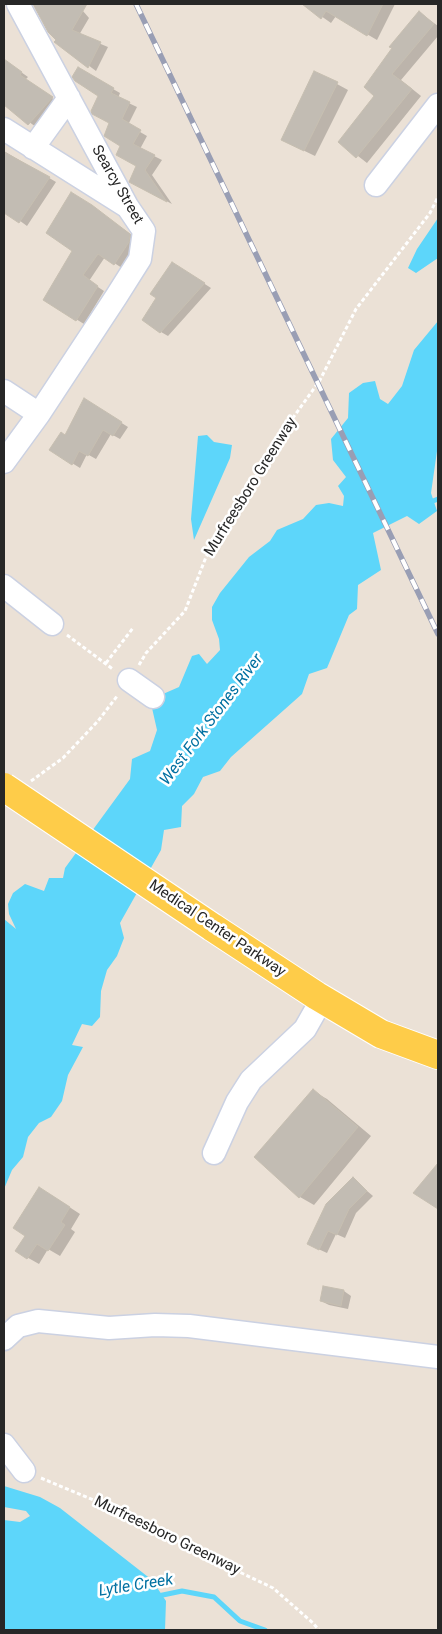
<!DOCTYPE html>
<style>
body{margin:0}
#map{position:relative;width:442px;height:1634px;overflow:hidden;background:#ebe1d6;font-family:Roboto,sans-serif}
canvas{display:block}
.frame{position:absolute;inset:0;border:5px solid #272727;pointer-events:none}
</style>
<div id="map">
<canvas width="442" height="1634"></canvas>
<div class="frame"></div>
</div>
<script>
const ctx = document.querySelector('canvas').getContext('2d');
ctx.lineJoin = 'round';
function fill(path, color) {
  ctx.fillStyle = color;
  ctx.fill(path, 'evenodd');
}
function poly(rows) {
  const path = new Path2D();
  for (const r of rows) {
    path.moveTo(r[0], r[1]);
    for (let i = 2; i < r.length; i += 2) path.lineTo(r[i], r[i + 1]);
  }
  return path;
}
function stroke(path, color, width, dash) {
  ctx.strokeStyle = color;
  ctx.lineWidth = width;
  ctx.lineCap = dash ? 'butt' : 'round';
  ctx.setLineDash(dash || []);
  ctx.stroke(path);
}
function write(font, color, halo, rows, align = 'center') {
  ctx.font = font + ' Roboto,sans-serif';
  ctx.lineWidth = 5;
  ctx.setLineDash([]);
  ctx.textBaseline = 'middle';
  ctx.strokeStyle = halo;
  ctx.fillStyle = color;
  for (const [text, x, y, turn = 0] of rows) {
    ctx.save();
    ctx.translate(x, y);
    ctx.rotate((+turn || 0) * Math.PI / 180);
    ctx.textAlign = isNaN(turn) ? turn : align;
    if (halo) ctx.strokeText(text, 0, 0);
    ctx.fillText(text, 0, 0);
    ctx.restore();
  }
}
const water = poly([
 [438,218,438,258,416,273,408,268,417,249],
 [438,321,438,444,431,493,437,511,419,524,407,516,373,533,381,570,358,585,357,609,349,615,327,668,309,674,302,694,231,757,220,771,203,777,194,794,182,806,181,827,164,830,161,850,120,923,124,938,117,956,107,970,101,991,100,1017,92,1026,82,1024,72,1045,83,1047,68,1075,62,1101,51,1117,39,1123,28,1137,23,1157,12,1170,4,1189,4,919,16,929,9,914,8,904,13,893,25,884,44,891,49,878,63,878,65,868,130,779,132,759,150,751,157,730,152,708,163,694,179,687,192,656,199,654,207,664,220,650,219,639,212,620,212,607,220,593,249,557,270,541,277,530,303,519,316,505,329,503,343,506,344,496,338,486,346,477,333,460,331,439,348,418,349,393,363,383,375,381,380,399,388,404,402,386,414,350],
 [207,435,214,442,232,445,230,458,194,540,191,519,198,436],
 [4,1486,40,1497,60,1508,152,1580,166,1601,165,1630,4,1630,4,1520,20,1522,30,1516,26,1511,4,1507]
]);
const shadow = poly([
 [34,4,77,4,89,18,79,35,108,47,96,71,56,41,57,39,49,31],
 [304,4,395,4,377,40,336,16,331,23],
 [419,12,438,26,438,36,401,80,421,96,367,163,340,142,375,96],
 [4,60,28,77,25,80,58,102,36,127,6,105,4,108],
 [78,69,120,93,118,98,137,107,128,125,147,136,140,149,162,160,152,175,172,204,138,186,138,166,122,146,105,134,110,122,100,95],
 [315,72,348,90,315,156,282,140],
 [4,151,56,182,27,226,4,209],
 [79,198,136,238,136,247,122,268,105,257,89,281,104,291,84,324,45,300,74,250],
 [180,268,211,288,168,336,161,332],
 [85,400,128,427,120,439,111,434,96,459,87,454,80,468,51,450,65,436],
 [313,1091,327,1099,371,1136,314,1205,300,1197,256,1157],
 [353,1179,373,1196,356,1213,345,1238,336,1234,327,1253,316,1248],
 [51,1195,80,1214,71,1229,75,1232,60,1256,48,1249,39,1264,16,1251],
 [324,1287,344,1291,351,1296,348,1309,329,1305,321,1301]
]);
const stream = poly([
 [433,501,438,499],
 [158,1596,182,1591,214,1597,240,1621,265,1630]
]);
const building = poly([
 [33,4,87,4,72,30,101,42,88,68,54,42,56,40,48,32,33,4],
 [302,4,383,4,367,36,326,11,321,19,302,4],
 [419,11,434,24,392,74,412,89,356,158,338,142,374,96,364,87,392,48,389,47,419,11],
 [4,59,22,72,20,75,53,97,28,125,4,105,4,59],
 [78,67,114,88,111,93,130,102,122,119,141,130,133,144,155,155,145,170,167,202,129,182,136,166,116,155,120,146,104,136,109,123,92,114,91,111,98,96,75,81,72,77,78,67],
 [314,71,338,82,304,151,281,140,314,71],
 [4,152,50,177,19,223,4,213,4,152],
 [71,192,92,205,130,234,129,242,114,265,98,254,83,275,98,286,76,321,43,300,72,251,46,233,71,192],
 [172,262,205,283,160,333,142,320,156,298,150,294,172,262],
 [84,398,122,422,113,436,103,430,88,456,79,451,72,465,49,450,61,432,65,435,84,398],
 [313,1089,358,1127,299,1198,254,1157,313,1089],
 [438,1163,438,1209,413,1193,438,1163],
 [353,1177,367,1191,349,1209,337,1235,328,1231,319,1250,307,1244,326,1204,353,1177],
 [39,1187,70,1207,61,1222,65,1225,48,1251,37,1244,27,1259,15,1251,25,1236,13,1228,39,1187],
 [323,1286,344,1290,341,1306,320,1301,323,1286]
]);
const path = poly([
 [67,635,114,670],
 [106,663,133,628],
 [139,665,146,653,185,611,206,557,290,422,320,380,356,309,430,213,438,197],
 [31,781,63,758,98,721,118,695],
 [41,1478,132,1516,208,1557,273,1588,313,1623,319,1630]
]);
const minor = poly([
 [4,129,126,206],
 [33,148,69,98],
 [376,185,438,105],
 [4,391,39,414],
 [4,462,39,414,116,297,140,259,144,231,127,206,18,4],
 [4,586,52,624],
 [129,680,153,697],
 [214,1153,237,1102,251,1080,305,1029,322,999],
 [4,1339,18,1326,38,1321,109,1328,155,1325,189,1326,438,1357],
 [4,1445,24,1471]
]);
const major = poly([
 [212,927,317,996,381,1034,438,1055]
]);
const rail = poly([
 [136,4,438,634]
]);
const majorBridge = poly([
 [4,787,212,927]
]);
const streetNames = [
 ["Searcy Street",117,185,60],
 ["Murfreesboro Greenway",251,487,-58],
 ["Medical Center Parkway",217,929,34],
 ["Murfreesboro Greenway",167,1536,26]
];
const waterNames = [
 ["West Fork Stones River",212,720,-53],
 ["Lytle Creek",136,1586,-9]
];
fill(water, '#5dd6fa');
fill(shadow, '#0003');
stroke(stream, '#5dd6fa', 5);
fill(building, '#c2bcb3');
stroke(building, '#c6beb0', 1);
stroke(minor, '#cbd1e2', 25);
stroke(major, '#fff', 30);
stroke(path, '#fff', 3, [4, 2.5]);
stroke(minor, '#fff', 22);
stroke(major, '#fecc49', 28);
stroke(rail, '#999eb4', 5.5);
stroke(rail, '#fff', 4, [11]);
stroke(majorBridge, '#fff', 30, []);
stroke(majorBridge, '#fecc49', 28);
write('15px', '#272727', '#fff', streetNames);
write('italic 16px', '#0170a1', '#fff', waterNames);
</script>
